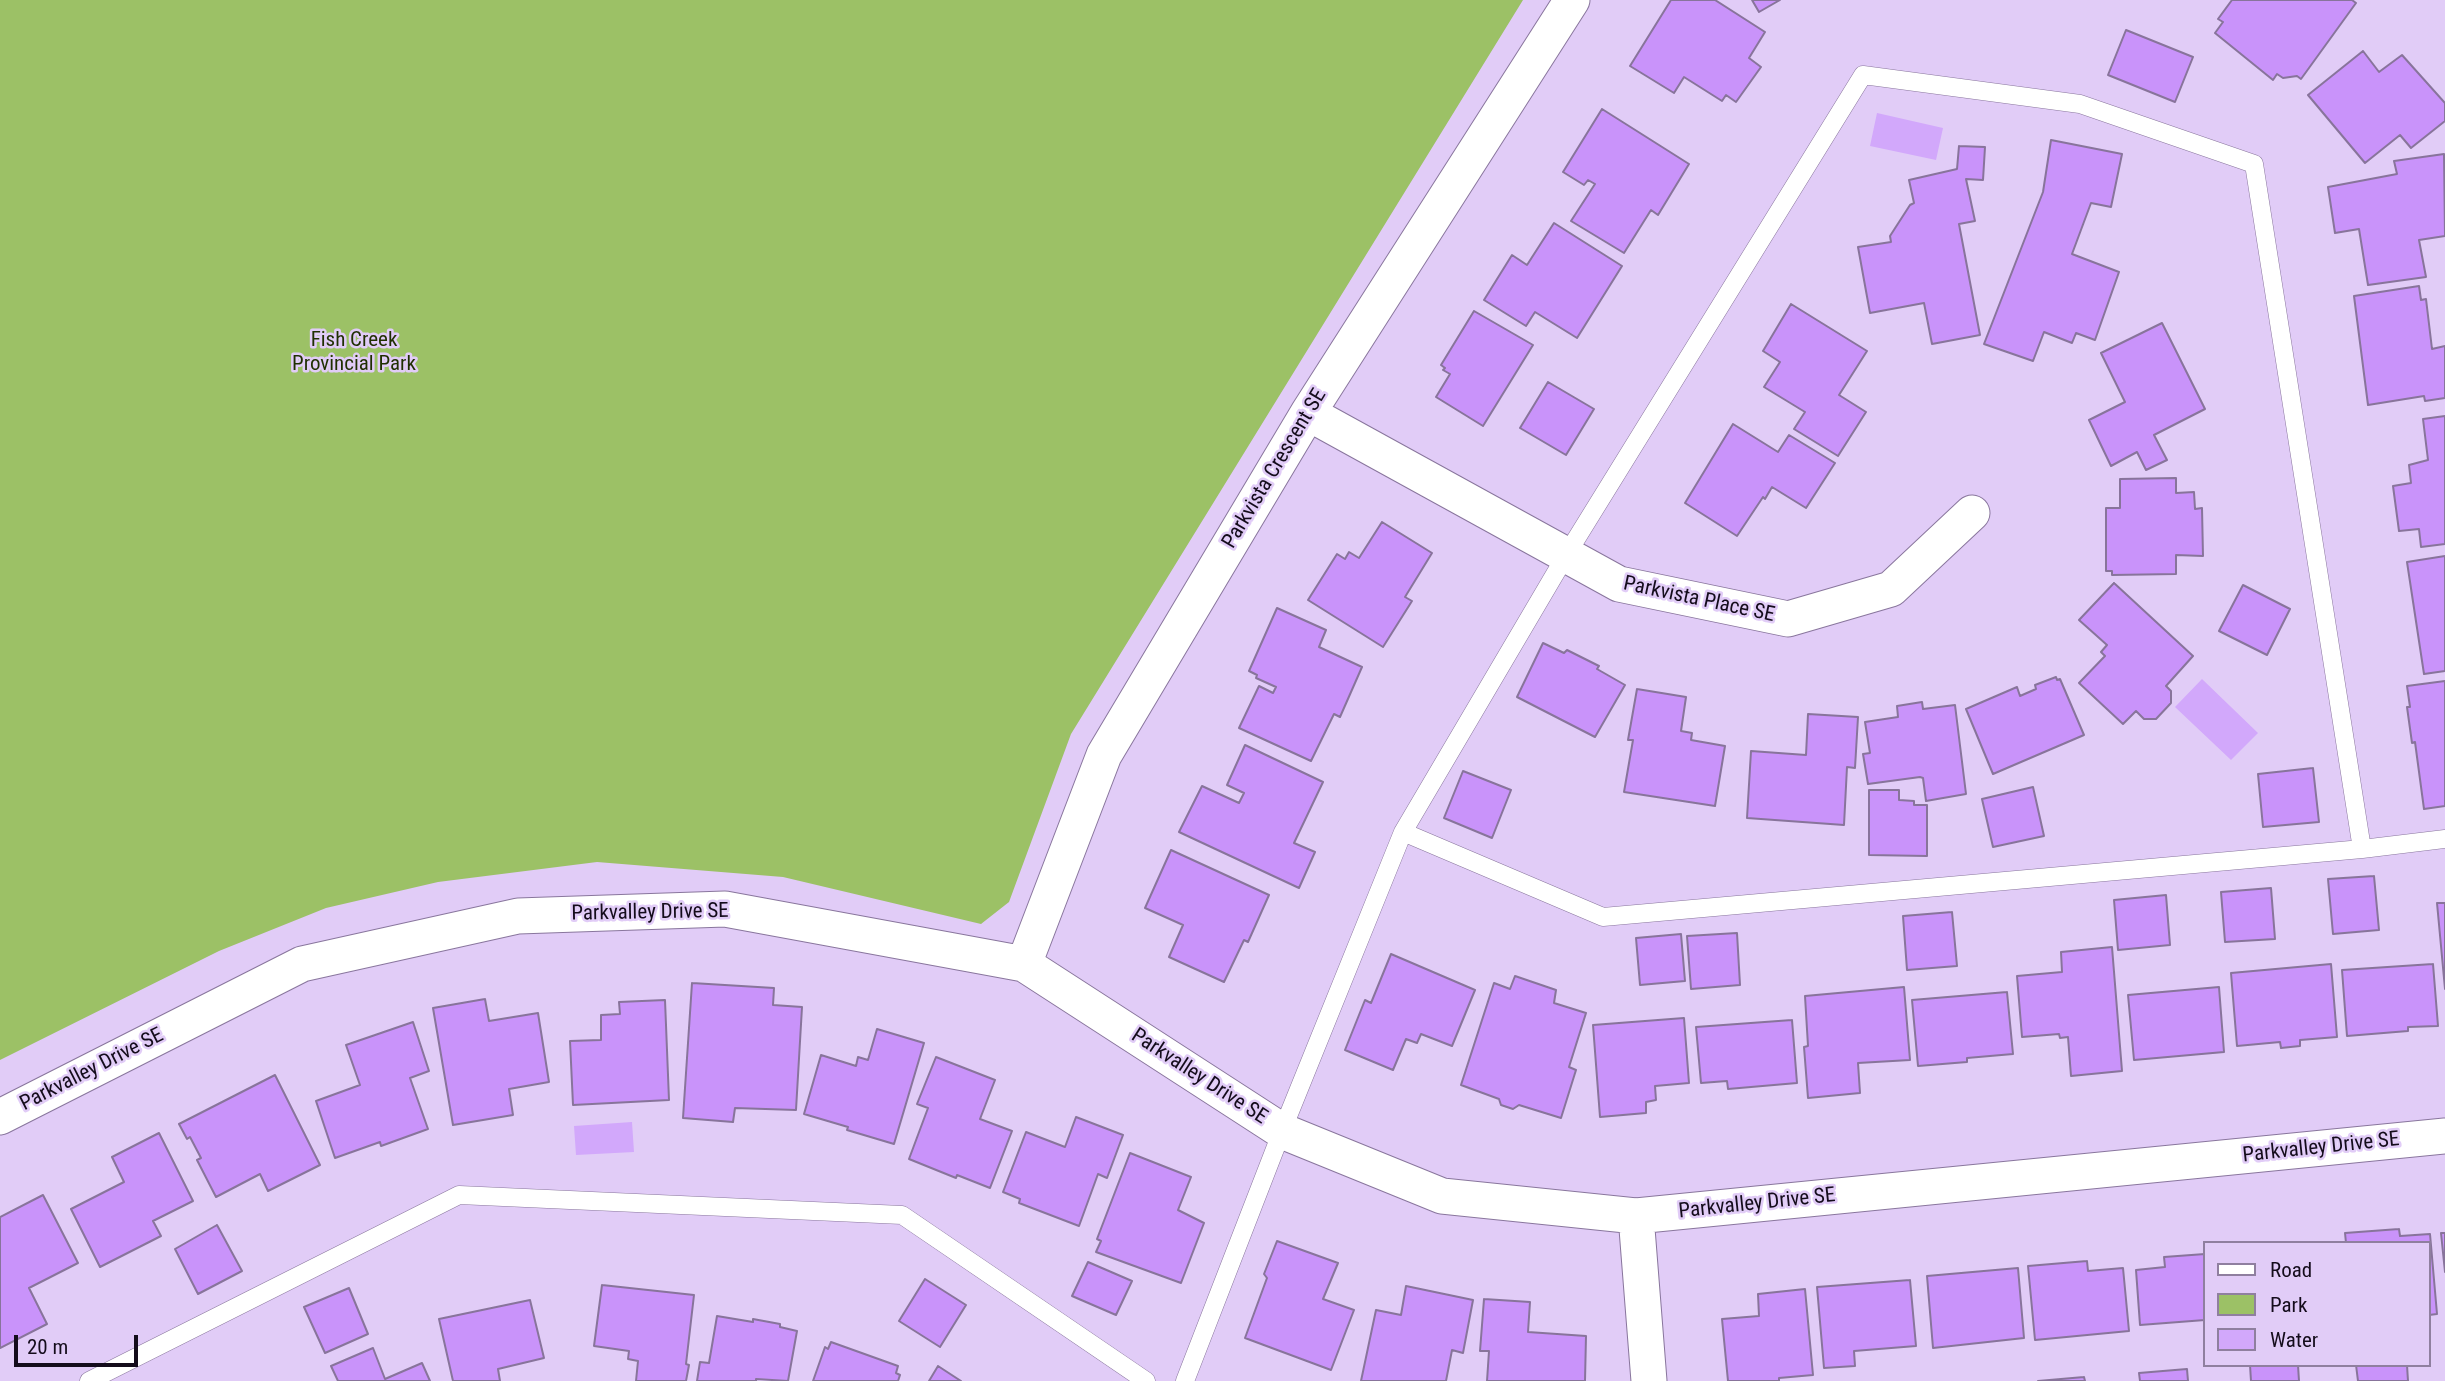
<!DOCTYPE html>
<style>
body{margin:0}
#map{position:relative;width:2445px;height:1381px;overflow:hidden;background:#e1ccf7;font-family:"Roboto Condensed",sans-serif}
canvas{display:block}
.legend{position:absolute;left:2203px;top:1241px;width:228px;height:126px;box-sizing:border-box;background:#e1ccf7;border:2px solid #8f7f9f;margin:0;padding:9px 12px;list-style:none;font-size:21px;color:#140c1b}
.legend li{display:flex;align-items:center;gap:14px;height:35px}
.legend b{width:35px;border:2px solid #8f7f9f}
.scale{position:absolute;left:14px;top:1335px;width:124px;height:32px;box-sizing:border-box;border:4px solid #140c1b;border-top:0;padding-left:9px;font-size:21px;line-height:24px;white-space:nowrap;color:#140c1b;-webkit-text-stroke:5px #e1ccf7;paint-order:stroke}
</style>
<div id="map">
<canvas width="2445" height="1381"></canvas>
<ul class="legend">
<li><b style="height:9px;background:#fff"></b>Road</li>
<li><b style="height:19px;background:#9cc166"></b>Park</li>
<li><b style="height:19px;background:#d2a8fb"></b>Water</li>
</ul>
<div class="scale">20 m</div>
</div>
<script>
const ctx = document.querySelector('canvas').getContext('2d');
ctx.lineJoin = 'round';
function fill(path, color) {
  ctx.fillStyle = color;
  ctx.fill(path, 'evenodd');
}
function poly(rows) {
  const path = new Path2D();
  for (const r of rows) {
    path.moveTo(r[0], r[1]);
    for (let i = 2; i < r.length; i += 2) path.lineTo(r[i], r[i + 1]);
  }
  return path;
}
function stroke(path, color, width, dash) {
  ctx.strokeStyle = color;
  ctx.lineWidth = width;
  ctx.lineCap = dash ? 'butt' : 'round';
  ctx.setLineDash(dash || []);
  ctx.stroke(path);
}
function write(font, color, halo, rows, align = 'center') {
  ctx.font = font + ' "Roboto Condensed",sans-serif';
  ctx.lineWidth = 5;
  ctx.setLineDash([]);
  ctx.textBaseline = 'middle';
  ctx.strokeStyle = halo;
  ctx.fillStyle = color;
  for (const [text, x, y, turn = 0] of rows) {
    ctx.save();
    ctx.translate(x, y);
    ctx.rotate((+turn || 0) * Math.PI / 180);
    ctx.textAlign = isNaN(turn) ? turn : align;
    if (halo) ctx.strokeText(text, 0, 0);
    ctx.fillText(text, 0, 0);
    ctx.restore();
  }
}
const green = poly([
 [0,0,1523,0,1071,734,1009,902,981,924,783,877,597,862,438,882,326,908,219,951,0,1060]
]);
const water = poly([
 [1877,113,1943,128,1936,160,1870,146],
 [2202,679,2258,733,2231,760,2175,707],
 [632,1122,634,1152,576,1155,574,1126]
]);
const building = poly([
 [1671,0,1715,0,1765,32,1749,58,1761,67,1736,102,1726,95,1722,101,1684,77,1674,93,1630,66,1671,0],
 [1752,0,1780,0,1759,12,1752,0],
 [2232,0,2352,0,2356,3,2301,79,2297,76,2283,78,2277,74,2273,80,2215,33,2223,22,2218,19,2232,0],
 [2126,30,2193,57,2175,102,2108,75,2126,30],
 [2363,51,2379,72,2402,55,2445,103,2445,121,2411,148,2400,135,2365,163,2308,95,2363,51],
 [1602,109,1689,164,1658,215,1651,210,1624,253,1571,221,1595,184,1588,180,1584,185,1563,172,1602,109],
 [2051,140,2122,154,2111,207,2091,203,2072,254,2119,272,2095,340,2076,333,2072,343,2044,332,2033,361,1984,344,2043,192,2051,140],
 [1959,146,1985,147,1983,180,1966,179,1975,221,1959,224,1980,335,1932,344,1924,303,1870,313,1858,247,1891,242,1890,236,1910,205,1914,203,1909,180,1957,169,1959,146],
 [2444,154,2445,236,2419,240,2426,277,2368,285,2359,229,2335,233,2328,187,2397,174,2394,161,2444,154],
 [1554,223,1622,266,1577,338,1535,312,1526,326,1484,300,1512,255,1527,265,1554,223],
 [2419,286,2421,300,2426,299,2432,349,2445,346,2445,398,2425,401,2424,396,2368,405,2354,296,2419,286],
 [1791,304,1867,351,1839,395,1866,412,1838,456,1794,429,1805,412,1764,387,1780,362,1763,351,1791,304],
 [1474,311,1533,345,1483,426,1436,397,1450,374,1443,370,1445,368,1441,365,1474,311],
 [2162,323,2205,409,2154,435,2167,460,2146,470,2137,452,2111,466,2089,420,2125,402,2101,353,2162,323],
 [1548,382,1594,409,1566,455,1520,428,1548,382],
 [2445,416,2445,544,2421,547,2419,529,2399,531,2393,486,2411,483,2409,465,2428,460,2423,419,2445,416],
 [1733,424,1778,452,1789,435,1835,463,1806,508,1772,487,1765,499,1763,497,1737,536,1685,503,1733,424],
 [2176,478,2176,493,2194,492,2195,509,2202,508,2203,556,2176,555,2176,574,2112,575,2112,571,2106,571,2106,508,2120,508,2120,479,2176,478],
 [1382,522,1432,553,1405,597,1412,601,1383,647,1308,600,1337,554,1345,559,1349,552,1359,558,1382,522],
 [2445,556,2445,671,2424,674,2407,562,2445,556],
 [2114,583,2193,656,2166,686,2171,691,2171,703,2156,719,2144,719,2136,711,2123,724,2079,683,2105,656,2101,652,2107,645,2079,620,2114,583],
 [2243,585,2290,609,2267,655,2219,631,2243,585],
 [1277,608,1326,630,1319,647,1362,667,1340,717,1334,714,1311,761,1239,728,1259,686,1273,693,1276,687,1256,678,1257,675,1249,671,1277,608],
 [1543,643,1564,653,1567,650,1599,666,1597,669,1625,685,1595,737,1517,697,1543,643],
 [2056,677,2057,680,2060,679,2084,735,1993,774,1966,709,2017,687,2020,696,2036,689,2035,685,2056,677],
 [2445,681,2445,806,2424,809,2415,742,2412,743,2407,707,2410,707,2407,686,2445,681],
 [1637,689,1686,697,1681,731,1692,733,1691,740,1725,746,1715,806,1624,792,1633,740,1628,740,1637,689],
 [1922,702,1923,709,1955,705,1966,794,1926,801,1923,778,1920,777,1868,784,1863,754,1870,753,1865,722,1898,717,1897,706,1922,702],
 [1808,714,1858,717,1855,768,1847,767,1844,825,1747,818,1751,751,1806,755,1808,714],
 [1245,745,1323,782,1294,843,1315,852,1299,888,1179,832,1202,786,1239,803,1244,793,1227,785,1245,745],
 [2313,768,2319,822,2263,827,2258,774,2313,768],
 [1463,771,1511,790,1492,838,1444,818,1463,771],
 [2033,787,2044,836,1993,847,1982,799,2033,787],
 [1869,790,1899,790,1899,800,1914,801,1914,805,1927,805,1927,856,1869,855,1869,790],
 [1171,850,1269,895,1248,942,1244,940,1224,982,1169,957,1183,925,1145,908,1171,850],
 [2374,876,2379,930,2333,934,2328,879,2374,876],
 [2271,888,2275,939,2225,942,2221,892,2271,888],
 [2166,895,2170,945,2118,950,2114,900,2166,895],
 [2437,903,2445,903,2445,989,2437,903],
 [1952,912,1957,966,1907,970,1903,916,1952,912],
 [1737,933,1740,985,1691,989,1687,936,1737,933],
 [1681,934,1685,981,1640,985,1636,938,1681,934],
 [2112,947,2122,1071,2071,1076,2068,1037,2060,1038,2059,1034,2022,1037,2017,976,2062,972,2061,952,2112,947],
 [1391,954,1475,990,1452,1046,1421,1034,1417,1043,1406,1039,1393,1070,1345,1050,1365,1000,1371,1003,1391,954],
 [2331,964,2337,1037,2300,1040,2300,1046,2281,1048,2280,1042,2237,1046,2231,973,2331,964],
 [2433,964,2438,1026,2408,1027,2408,1031,2347,1036,2342,970,2433,964],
 [1515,976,1556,990,1554,1003,1586,1013,1569,1067,1576,1070,1561,1118,1519,1105,1513,1109,1501,1105,1499,1099,1461,1085,1494,983,1510,989,1515,976],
 [692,983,774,988,773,1005,802,1007,796,1110,735,1108,733,1122,683,1118,692,983],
 [1904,987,1910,1060,1858,1063,1860,1093,1808,1098,1804,1047,1808,1046,1805,996,1904,987],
 [2219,987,2224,1052,2134,1060,2128,995,2219,987],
 [2007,992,2013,1054,1967,1058,1967,1062,1918,1066,1912,1000,2007,992],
 [485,999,489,1021,538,1013,549,1082,509,1089,513,1115,453,1125,433,1008,485,999],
 [665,1000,669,1100,573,1105,570,1041,601,1040,601,1015,620,1014,619,1002,665,1000],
 [1684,1018,1689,1083,1655,1086,1656,1100,1646,1102,1646,1113,1600,1117,1593,1025,1684,1018],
 [1792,1020,1797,1083,1728,1089,1727,1081,1701,1083,1696,1027,1792,1020],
 [413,1022,429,1071,410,1078,428,1129,381,1146,380,1142,335,1158,316,1101,360,1085,346,1045,413,1022],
 [877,1029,924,1043,894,1144,847,1130,848,1127,804,1114,821,1055,856,1066,858,1057,868,1060,877,1029],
 [936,1057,995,1080,980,1119,1012,1131,990,1188,957,1175,956,1178,909,1159,928,1108,917,1104,936,1057],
 [275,1075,320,1165,268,1191,260,1174,216,1197,197,1160,201,1158,190,1137,187,1139,179,1124,275,1075],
 [1076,1117,1123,1135,1107,1178,1098,1174,1079,1226,1019,1203,1020,1199,1003,1192,1026,1132,1065,1147,1076,1117],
 [159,1133,193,1201,153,1221,161,1236,100,1267,71,1209,124,1182,112,1157,159,1133],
 [1130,1153,1191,1177,1178,1210,1204,1223,1181,1283,1096,1252,1101,1241,1097,1239,1130,1153],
 [43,1195,78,1263,29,1288,47,1324,0,1348,0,1217,43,1195],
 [217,1225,242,1271,198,1294,175,1249,217,1225],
 [2399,1229,2400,1236,2430,1234,2437,1314,2429,1315,2429,1243,2346,1243,2345,1233,2399,1229],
 [2441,1233,2445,1233,2445,1272,2441,1233],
 [1277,1241,1338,1263,1323,1299,1354,1310,1331,1370,1245,1338,1267,1278,1264,1274,1277,1241],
 [2205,1254,2205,1320,2140,1325,2136,1270,2165,1267,2164,1257,2205,1254],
 [2087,1261,2088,1271,2123,1268,2129,1331,2035,1340,2028,1266,2087,1261],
 [1088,1262,1132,1281,1116,1315,1072,1296,1088,1262],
 [2018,1268,2024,1338,1933,1348,1927,1276,2018,1268],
 [925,1279,966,1305,940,1347,899,1321,925,1279],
 [1910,1280,1916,1346,1854,1351,1855,1366,1824,1368,1817,1287,1910,1280],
 [602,1285,694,1295,686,1364,689,1365,686,1381,636,1381,638,1361,628,1359,629,1351,594,1346,602,1285],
 [1406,1286,1473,1300,1463,1353,1452,1350,1446,1381,1361,1381,1376,1310,1401,1315,1406,1286],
 [349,1288,368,1334,325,1353,304,1307,349,1288],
 [1805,1289,1813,1375,1779,1378,1779,1381,1728,1381,1722,1319,1759,1316,1758,1294,1805,1289],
 [1484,1299,1530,1302,1528,1332,1586,1336,1585,1381,1487,1381,1489,1351,1480,1351,1484,1299],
 [530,1300,544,1358,498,1369,500,1381,453,1381,439,1319,530,1300],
 [717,1316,753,1322,753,1319,780,1324,780,1327,797,1331,788,1381,756,1379,756,1381,697,1381,700,1362,709,1363,717,1316],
 [831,1342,898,1366,896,1373,900,1375,898,1381,813,1381,825,1347,828,1349,831,1342],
 [373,1348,385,1379,422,1363,430,1381,338,1381,331,1366,373,1348],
 [2250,1365,2298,1365,2299,1381,2251,1381,2250,1365],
 [2356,1365,2407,1365,2408,1381,2358,1381,2356,1365],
 [938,1366,961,1381,929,1381,938,1366],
 [2187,1369,2188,1381,2140,1381,2139,1373,2187,1369],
 [2084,1377,2085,1381,2038,1381,2084,1377]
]);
const lane = poly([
 [1403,832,1603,917,2362,849,2445,839],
 [89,1381,459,1195,902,1215,1146,1381],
 [1185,1381,1282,1131,1403,832,1565,557,1863,75,2080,104,2254,164,2362,849]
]);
const street = poly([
 [1308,413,1619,584,1788,619,1891,589,1972,513],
 [1024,964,1104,755,1308,413,1572,0],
 [0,1117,302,964,518,916,725,909,1024,964,1282,1131,1442,1196,1636,1216,2445,1136],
 [1636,1216,1649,1381]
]);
const parkNames = [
 ["Fish Creek",354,341],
 ["Provincial Park",354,365]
];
const streetNames = [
 ["Parkvista Crescent SE",1275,469,-59],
 ["Parkvista Place SE",1699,600,12],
 ["Parkvalley Drive SE",650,913,-1],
 ["Parkvalley Drive SE",92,1070,-27],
 ["Parkvalley Drive SE",1199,1077,33],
 ["Parkvalley Drive SE",2321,1148,-6],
 ["Parkvalley Drive SE",1757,1204,-6]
];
fill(green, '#9cc166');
fill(water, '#d2a8fb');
fill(building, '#c993fa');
stroke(building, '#88749b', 2);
stroke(lane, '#89769d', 19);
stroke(street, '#89769d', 37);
stroke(lane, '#fff', 18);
stroke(street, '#fff', 35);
write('21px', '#1f2f00', '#e1ccf7', parkNames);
write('21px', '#140c1b', '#e1ccf7', streetNames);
</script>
